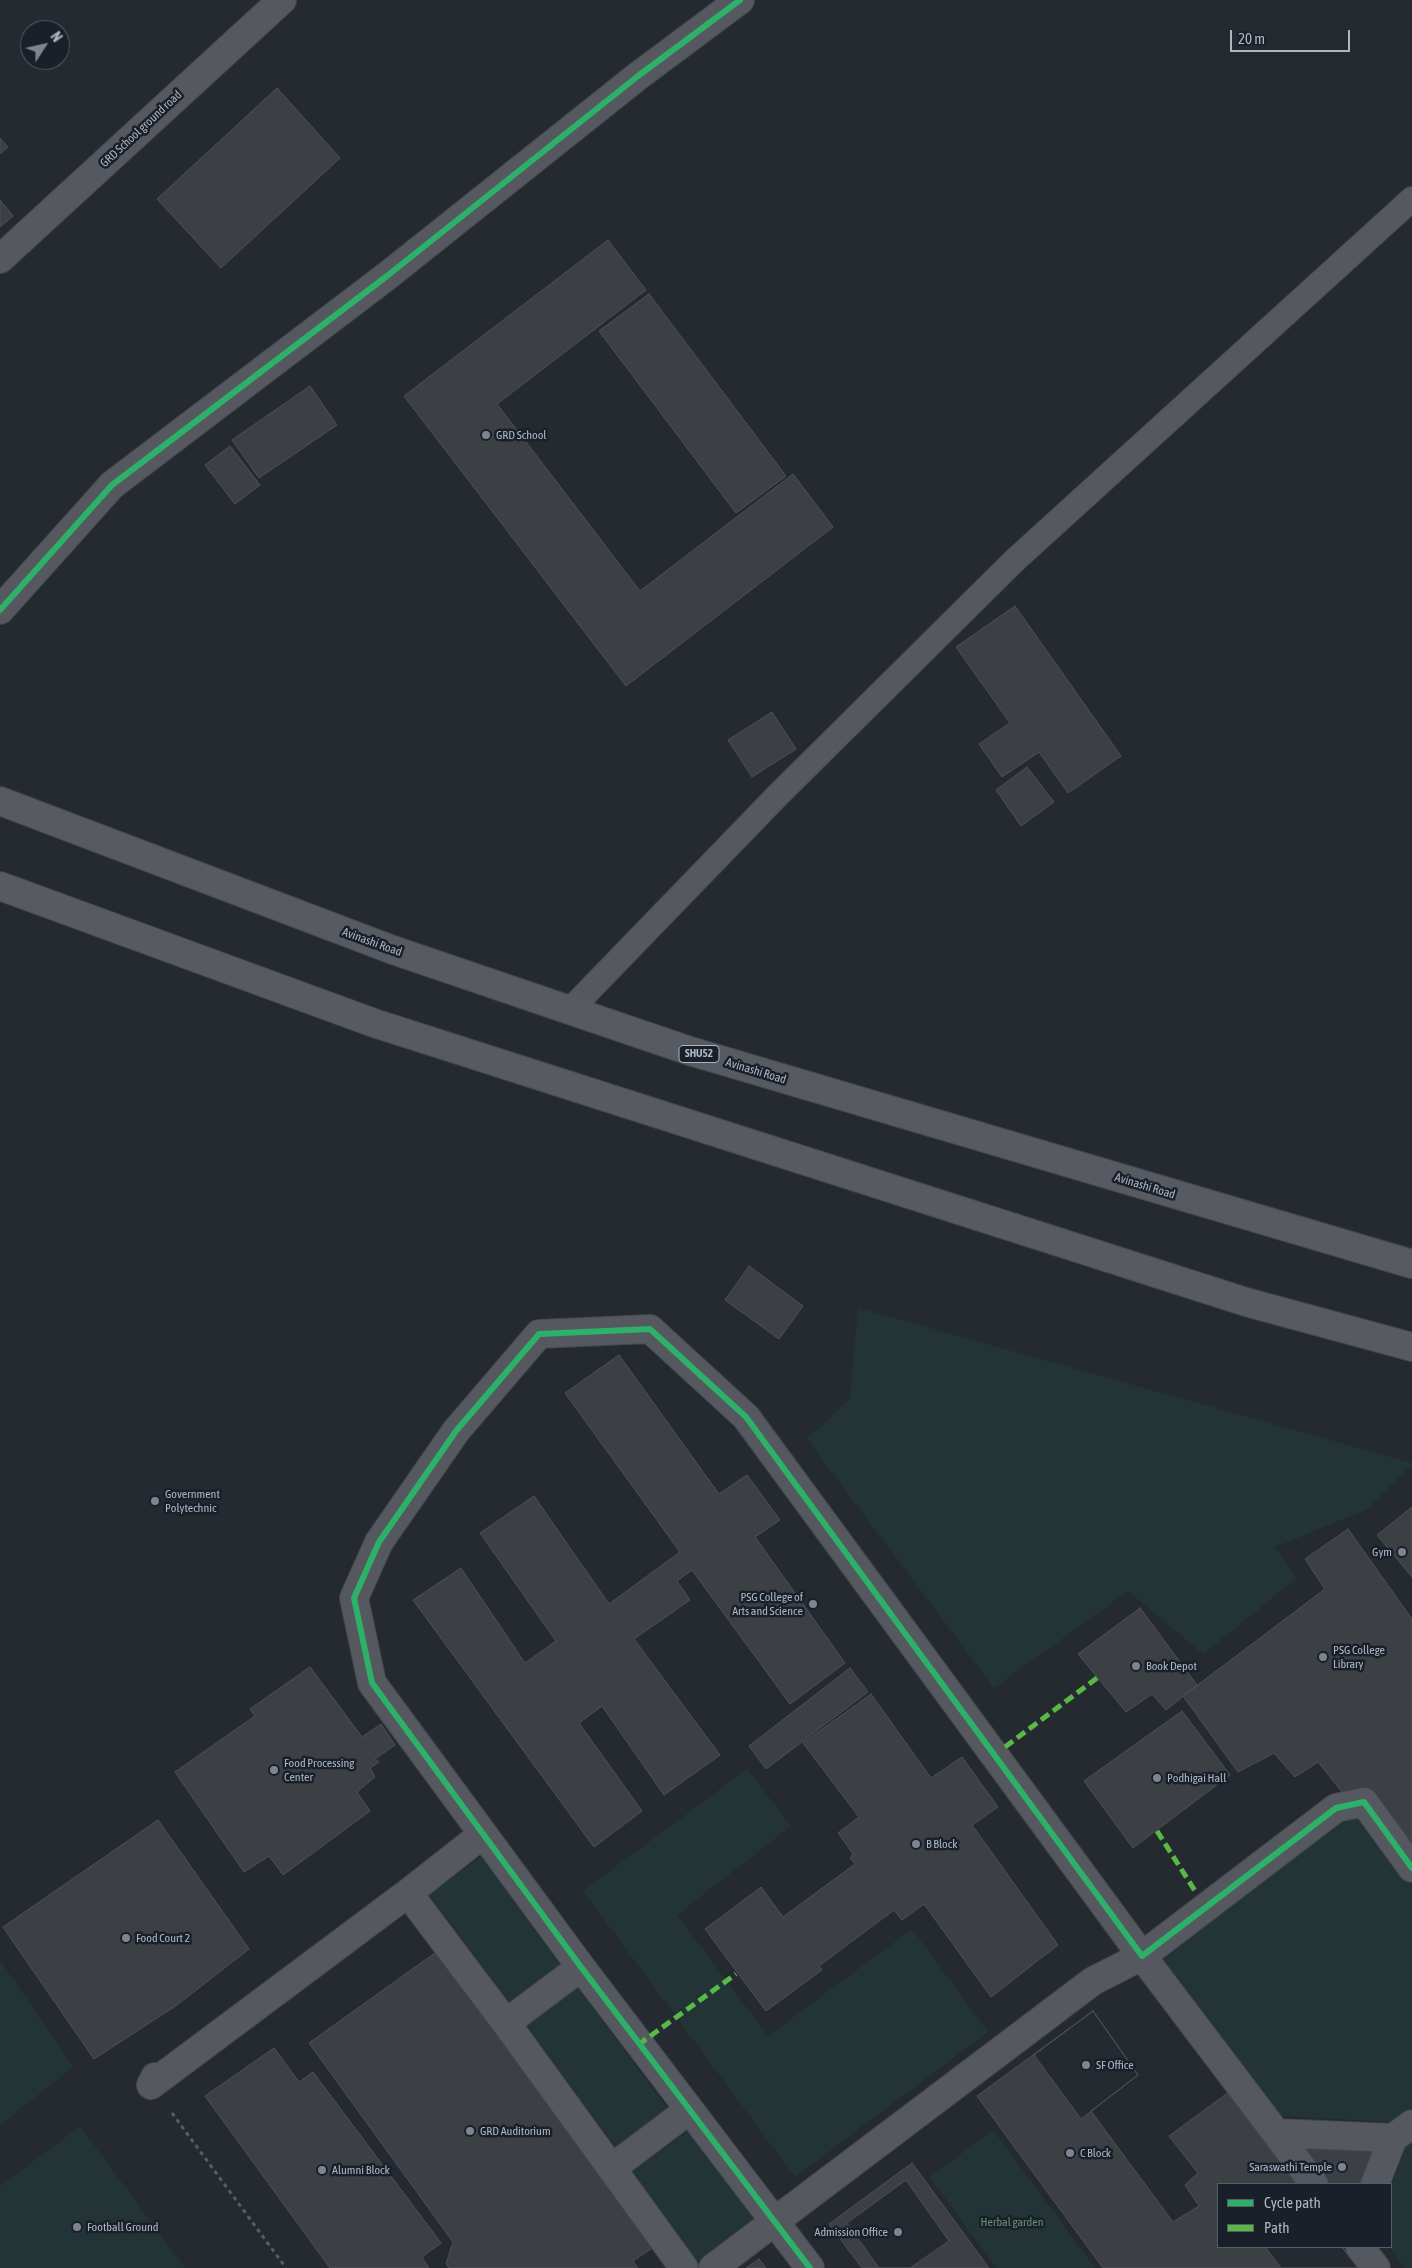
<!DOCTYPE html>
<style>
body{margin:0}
#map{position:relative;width:1412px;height:2268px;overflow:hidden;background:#252a30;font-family:"Asap Condensed",sans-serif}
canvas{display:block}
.legend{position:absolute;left:1217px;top:2183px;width:175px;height:65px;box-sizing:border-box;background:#19202a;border:1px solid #555c67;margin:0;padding:6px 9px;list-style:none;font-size:15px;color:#aeb6c3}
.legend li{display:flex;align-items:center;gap:10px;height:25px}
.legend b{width:25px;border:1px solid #555c67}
.north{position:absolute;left:20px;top:20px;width:50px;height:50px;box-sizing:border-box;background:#19202a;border:1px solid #555c67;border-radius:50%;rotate:55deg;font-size:14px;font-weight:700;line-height:20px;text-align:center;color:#aeb6c3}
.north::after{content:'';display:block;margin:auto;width:18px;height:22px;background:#7e8590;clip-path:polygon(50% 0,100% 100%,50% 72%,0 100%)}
.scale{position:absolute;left:1230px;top:30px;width:120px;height:22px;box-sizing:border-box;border:2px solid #aeb6c3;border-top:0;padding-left:6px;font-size:15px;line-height:18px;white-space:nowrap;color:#aeb6c3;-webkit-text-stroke:4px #19202a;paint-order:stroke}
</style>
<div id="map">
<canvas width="1412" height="2268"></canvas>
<ul class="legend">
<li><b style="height:6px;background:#2db169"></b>Cycle path</li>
<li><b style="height:6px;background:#58b947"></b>Path</li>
</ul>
<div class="north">N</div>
<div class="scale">20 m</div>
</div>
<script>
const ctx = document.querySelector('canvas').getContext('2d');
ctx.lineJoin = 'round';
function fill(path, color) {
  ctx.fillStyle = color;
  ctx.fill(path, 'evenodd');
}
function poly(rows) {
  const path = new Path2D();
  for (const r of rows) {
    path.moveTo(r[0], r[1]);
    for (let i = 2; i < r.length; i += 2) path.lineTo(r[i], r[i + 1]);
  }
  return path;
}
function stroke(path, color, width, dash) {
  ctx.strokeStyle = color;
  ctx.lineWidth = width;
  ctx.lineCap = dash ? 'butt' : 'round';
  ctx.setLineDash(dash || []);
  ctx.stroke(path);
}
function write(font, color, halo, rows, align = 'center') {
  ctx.font = font + ' "Asap Condensed",sans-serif';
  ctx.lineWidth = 5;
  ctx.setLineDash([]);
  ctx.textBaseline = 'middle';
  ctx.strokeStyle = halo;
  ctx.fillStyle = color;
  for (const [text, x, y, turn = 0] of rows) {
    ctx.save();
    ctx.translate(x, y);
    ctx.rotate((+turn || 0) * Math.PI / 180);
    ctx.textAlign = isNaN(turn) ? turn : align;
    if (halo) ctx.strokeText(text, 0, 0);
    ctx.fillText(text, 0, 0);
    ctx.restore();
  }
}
const green = poly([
 [858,1308,1412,1463,1412,1464,1366,1510,1275,1547,1296,1579,1203,1654,1128,1591,994,1688,807,1439,850,1399],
 [747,1769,791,1826,677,1915,768,2036,912,1929,988,2032,795,2177,583,1891],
 [1357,1811,1412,1888,1412,2106,1391,2122,1280,2116,1164,1959,1254,1887],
 [481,1857,561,1966,510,2002,429,1894],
 [0,1960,73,2067,0,2125],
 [576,1985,667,2108,616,2147,524,2023],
 [80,2126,185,2268,0,2268,0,2186],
 [690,2130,757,2218,696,2263,631,2172],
 [993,2130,1095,2268,996,2268,930,2177],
 [1412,2143,1412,2268,1405,2268,1389,2247,1391,2188,1405,2148]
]);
const building = poly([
 [277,88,340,158,221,268,157,199,277,88],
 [0,138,8,147,0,154,0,138],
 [0,200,13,216,0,227,0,200],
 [608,240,646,290,497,404,640,591,793,474,833,527,626,686,404,396,608,240],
 [649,294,786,476,736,513,599,331,649,294],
 [310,386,337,425,259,478,232,440,310,386],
 [230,446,260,485,235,504,205,465,230,446],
 [1015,606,1121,756,1068,793,1039,752,1002,777,979,744,1010,723,956,647,1015,606],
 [772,712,796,749,752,777,728,740,772,712],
 [1027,767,1054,802,1021,826,996,790,1027,767],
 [749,1266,803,1306,779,1339,725,1300,749,1266],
 [619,1355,719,1494,747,1475,780,1520,755,1537,845,1663,790,1704,692,1570,677,1581,690,1600,634,1639,720,1755,664,1795,602,1706,579,1723,642,1811,594,1847,413,1600,461,1568,525,1663,556,1641,480,1533,534,1496,609,1604,680,1552,565,1393,619,1355],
 [1412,1507,1412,1577,1377,1535,1412,1507],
 [1348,1529,1412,1619,1412,1842,1393,1856,1318,1762,1295,1777,1274,1753,1238,1772,1183,1696,1325,1589,1305,1559,1348,1529],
 [1140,1608,1197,1685,1166,1710,1152,1694,1126,1712,1078,1654,1140,1608],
 [310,1667,362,1737,381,1724,395,1745,375,1759,379,1762,370,1768,375,1777,357,1792,370,1811,283,1875,269,1856,244,1872,175,1772,255,1716,250,1709,310,1667],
 [850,1668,868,1692,766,1769,749,1746,850,1668],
 [871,1694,931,1778,962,1757,998,1807,972,1825,1058,1945,991,1997,924,1904,902,1920,894,1910,819,1966,822,1970,766,2011,705,1929,761,1887,783,1917,855,1864,850,1858,853,1854,838,1833,859,1817,803,1743,871,1694],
 [1182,1711,1230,1775,1133,1848,1084,1781,1182,1711],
 [158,1820,249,1949,177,2005,94,2059,3,1927,158,1820],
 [439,1950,631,2219,654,2247,633,2261,638,2268,449,2268,446,2264,453,2242,309,2043,439,1950],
 [1093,2011,1138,2075,1091,2111,1173,2222,1199,2206,1185,2185,1198,2173,1169,2136,1229,2092,1297,2184,1218,2184,1218,2247,1342,2247,1358,2268,1103,2268,977,2096,1093,2011],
 [1093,2011,1138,2075,1081,2119,1034,2055,1093,2011],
 [274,2048,299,2082,313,2072,441,2243,422,2257,429,2268,330,2268,205,2096,274,2048],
 [1295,2142,1340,2144,1374,2151,1366,2184,1325,2184,1295,2142],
 [912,2163,989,2268,862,2268,829,2224,912,2163],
 [906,2180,949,2241,910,2268,879,2268,847,2223,906,2180],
 [1265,2247,1342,2247,1358,2268,1281,2268,1265,2247],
 [759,2259,766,2268,746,2268,759,2259]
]);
const path = poly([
 [172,2113,286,2268]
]);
const service = poly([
 [570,1010,778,795,1014,561,1412,199]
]);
const minor = poly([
 [0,259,282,0],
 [0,610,112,485,387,276,638,76,740,0],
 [408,1893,506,2023],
 [581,1967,506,2023,684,2268],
 [155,2077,151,2085,408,1893,483,1834],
 [1276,2133,1314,2184],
 [612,2168,689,2110],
 [1375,2184,1393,2138],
 [1360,2247,1376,2268],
 [713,2268,1093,1981,1142,1956,1276,2133,1393,2138,1412,2124],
 [810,2268,581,1967,372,1683,354,1598,379,1542,456,1431,539,1334,650,1329,746,1417,1142,1956,1336,1808,1364,1802,1412,1868]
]);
const primary = poly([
 [0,801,393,950,690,1051,1412,1264],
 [0,886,374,1023,1246,1302,1412,1347]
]);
const quiet = poly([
 [1005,1747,1097,1678],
 [1157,1831,1197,1894],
 [638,2045,736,1974]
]);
const cycleway = poly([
 [0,610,112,485,387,276,638,76,740,0],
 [810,2268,581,1967,372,1683,354,1598,379,1542,456,1431,539,1334,650,1329,746,1417,1142,1956,1336,1808,1364,1802,1412,1868]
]);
const markers = [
 [486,435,5,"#7e8590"],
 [155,1501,5,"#7e8590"],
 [1402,1552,5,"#7e8590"],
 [813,1604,5,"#7e8590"],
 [1323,1657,5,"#7e8590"],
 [1136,1666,5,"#7e8590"],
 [274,1770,5,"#7e8590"],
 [1157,1778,5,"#7e8590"],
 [916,1844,5,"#7e8590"],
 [126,1938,5,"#7e8590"],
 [1086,2065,5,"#7e8590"],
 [470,2131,5,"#7e8590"],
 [1070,2153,5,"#7e8590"],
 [1342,2167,5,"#7e8590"],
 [322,2170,5,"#7e8590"],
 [77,2227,5,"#7e8590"],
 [898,2232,5,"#7e8590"]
];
const shields = [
 [699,1054,40]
];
const shieldNames = [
 ["SHU52",699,1054]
];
const streetNames = [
 ["GRD School ground road",141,129,-43],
 ["Avinashi Road",372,942,20],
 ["Avinashi Road",756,1071,17],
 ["Avinashi Road",1145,1186,17]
];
const poiNames = [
 ["GRD School",496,435],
 ["Government",165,1494],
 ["Polytechnic",165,1508],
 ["Gym",1392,1552,"right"],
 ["PSG College of",803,1597,"right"],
 ["Arts and Science",803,1611,"right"],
 ["PSG College",1333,1650],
 ["Library",1333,1664],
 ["Book Depot",1146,1666],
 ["Food Processing",284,1763],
 ["Center",284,1777],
 ["Podhigai Hall",1167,1778],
 ["B Block",926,1844],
 ["Food Court 2",136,1938],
 ["SF Office",1096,2065],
 ["GRD Auditorium",480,2131],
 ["C Block",1080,2153],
 ["Saraswathi Temple",1332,2167,"right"],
 ["Alumni Block",332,2170],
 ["Football Ground",87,2227],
 ["Admission Office",888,2232,"right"]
];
const parkNames = [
 ["Herbal garden",1012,2222]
];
fill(green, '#233436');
fill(building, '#3c4045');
stroke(building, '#4d5158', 1);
stroke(service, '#42464b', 26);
stroke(minor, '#42464b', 30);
stroke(primary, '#42464d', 30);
stroke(path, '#585d63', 3, [4, 4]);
stroke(service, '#55585f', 24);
stroke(minor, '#55585f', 28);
stroke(primary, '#575b61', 28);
stroke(quiet, '#58b947', 5, [10, 5]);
stroke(cycleway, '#2db169', 6);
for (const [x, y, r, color] of markers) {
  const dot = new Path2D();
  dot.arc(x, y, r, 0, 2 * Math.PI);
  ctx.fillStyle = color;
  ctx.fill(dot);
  stroke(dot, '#19202a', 2);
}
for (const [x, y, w] of shields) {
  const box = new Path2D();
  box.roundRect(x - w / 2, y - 8.5, w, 17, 4);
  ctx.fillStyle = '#19202a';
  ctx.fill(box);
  stroke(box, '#aeb6c3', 1);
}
write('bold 11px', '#aeb6c3', null, shieldNames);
write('12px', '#aeb6c3', '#19202a', streetNames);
write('12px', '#aeb6c3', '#19202a', poiNames, 'left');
write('12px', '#679171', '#19202a', parkNames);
</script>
